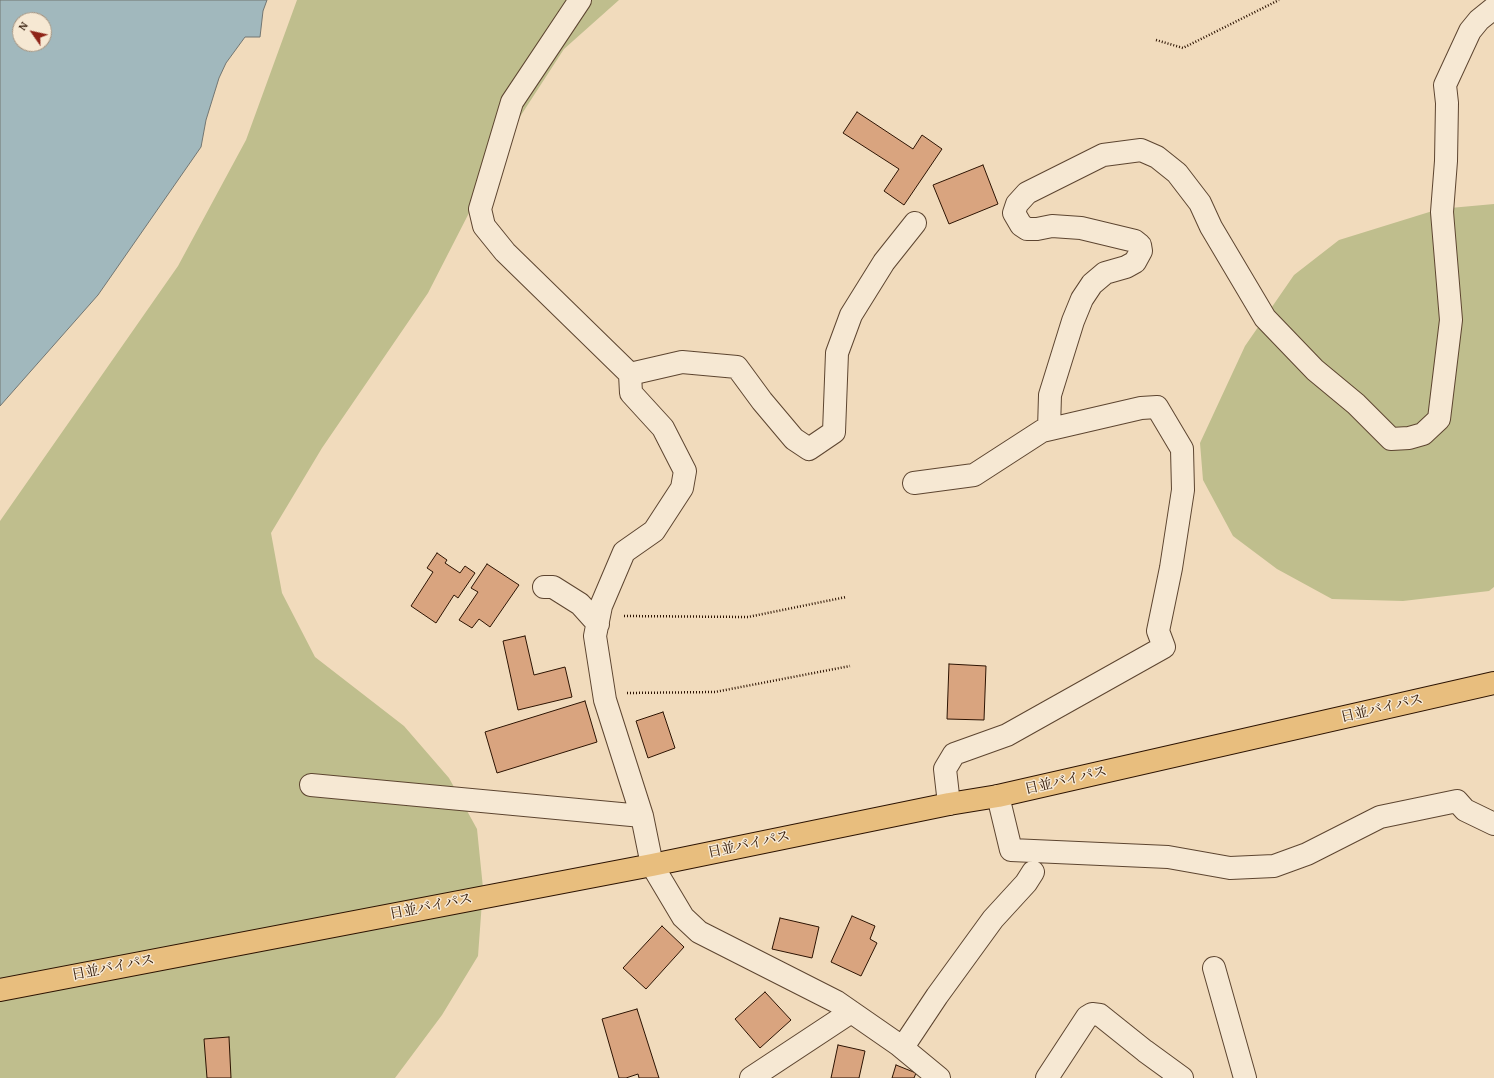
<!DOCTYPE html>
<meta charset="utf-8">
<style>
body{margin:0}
#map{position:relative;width:1494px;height:1078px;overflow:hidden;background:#f1dbbc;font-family:"Gentium Book Plus",serif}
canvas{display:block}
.north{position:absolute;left:12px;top:12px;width:40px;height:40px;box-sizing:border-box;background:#f6e8d3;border:1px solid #a5937f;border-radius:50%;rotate:304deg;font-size:11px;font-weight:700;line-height:16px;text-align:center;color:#2c1302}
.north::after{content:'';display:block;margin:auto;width:14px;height:18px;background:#8f2418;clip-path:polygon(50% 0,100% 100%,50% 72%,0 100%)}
</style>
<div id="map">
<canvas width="1494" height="1078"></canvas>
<div class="north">N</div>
</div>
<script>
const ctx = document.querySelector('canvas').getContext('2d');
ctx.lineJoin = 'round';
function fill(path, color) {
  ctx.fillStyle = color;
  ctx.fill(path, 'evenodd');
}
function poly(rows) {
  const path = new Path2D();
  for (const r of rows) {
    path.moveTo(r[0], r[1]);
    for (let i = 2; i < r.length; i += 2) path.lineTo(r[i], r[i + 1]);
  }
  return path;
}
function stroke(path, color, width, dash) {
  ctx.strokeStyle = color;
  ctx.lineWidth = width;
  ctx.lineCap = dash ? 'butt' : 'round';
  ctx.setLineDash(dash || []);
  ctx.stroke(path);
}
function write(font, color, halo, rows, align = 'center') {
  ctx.font = font + ' "Gentium Book Plus","Noto Serif JP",serif';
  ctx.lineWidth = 3;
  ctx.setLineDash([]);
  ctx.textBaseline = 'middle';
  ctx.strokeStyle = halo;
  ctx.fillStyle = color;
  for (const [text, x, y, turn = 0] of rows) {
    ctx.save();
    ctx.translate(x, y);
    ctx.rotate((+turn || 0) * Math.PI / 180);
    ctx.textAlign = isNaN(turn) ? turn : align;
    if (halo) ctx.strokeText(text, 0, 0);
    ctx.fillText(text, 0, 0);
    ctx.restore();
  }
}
const green = poly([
 [297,0,619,0,564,49,512,129,428,293,322,448,271,533,282,593,315,657,404,726,449,778,477,829,483,888,478,956,442,1015,395,1078,0,1078,0,521,178,266,246,140],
 [1494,204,1494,587,1489,591,1403,601,1332,599,1277,569,1233,536,1203,480,1200,443,1245,346,1294,275,1339,240,1439,209]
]);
const water = poly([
 [0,0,267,0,263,11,260,37,245,37,226,63,219,78,206,120,201,147,98,295,0,406,0,0],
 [20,20,44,20,44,44,20,44,20,20]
]);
const building = poly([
 [857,112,913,149,922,135,942,149,904,205,884,191,899,169,843,133,857,112],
 [983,165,998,204,949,224,933,185,983,165],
 [437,553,447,560,445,563,460,573,465,566,475,573,458,598,454,595,436,623,411,606,433,572,427,568,437,553],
 [487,564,519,585,490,627,479,619,472,628,459,620,478,592,471,588,487,564],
 [525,636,534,675,565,667,572,697,518,710,503,641,525,636],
 [949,664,986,666,984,720,947,719,949,664],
 [585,701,597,742,497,773,485,732,585,701],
 [663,712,675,748,648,758,636,721,663,712],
 [852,916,875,926,870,939,877,943,861,976,831,962,852,916],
 [780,918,819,927,812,958,772,949,780,918],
 [662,926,684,947,646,989,623,968,662,926],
 [765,992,791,1020,760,1048,735,1019,765,992],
 [637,1009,659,1078,639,1078,638,1074,626,1078,619,1078,602,1019,637,1009],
 [229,1037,231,1078,207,1078,204,1039,229,1037],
 [838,1045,865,1051,859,1078,831,1078,838,1045],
 [896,1065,916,1073,914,1078,892,1078,896,1065]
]);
const path = poly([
 [1156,40,1183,48,1279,0],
 [624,616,748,617,846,597],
 [627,693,715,692,850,666]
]);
const minor = poly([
 [580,0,512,102,480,209,484,226,505,252,630,374],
 [915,223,884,262,851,315,837,353,834,432,809,449,794,439,762,401,737,367,682,362,630,374,631,393,663,428,685,471,682,488,654,531,624,552,601,606,595,636,605,700,642,816,652,865,683,917,699,932,837,1002,899,1045,939,1078],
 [1049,429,1050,395,1073,321,1082,299,1092,284,1105,273,1126,267,1135,262,1141,251,1140,245,1135,241,1081,228,1052,226,1037,229,1027,229,1021,225,1014,213,1017,204,1027,193,1103,155,1141,150,1157,157,1177,173,1200,203,1211,227,1265,318,1315,370,1356,404,1391,439,1409,438,1423,434,1439,419,1451,320,1442,212,1446,161,1447,103,1445,85,1470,31,1479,20,1494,8],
 [914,483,974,475,1042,431,1141,408,1157,407,1182,449,1183,490,1171,568,1158,631,1164,647,1007,735,954,754,945,769,949,804],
 [544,587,553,587,580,604,598,624],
 [311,785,642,816],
 [998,796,1011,850,1168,857,1230,868,1274,866,1307,854,1380,817,1457,801,1465,810,1494,824],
 [1214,968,1245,1078],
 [903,1047,937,996,993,919,1026,883,1033,872],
 [751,1078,851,1012],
 [1047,1078,1087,1017,1092,1014,1100,1015,1145,1051,1182,1078]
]);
const highway = poly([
 [0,990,652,865,949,804,998,796,1494,683]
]);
const streetNames = [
 ["日並バイパス",1382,709,-13],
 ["日並バイパス",1066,781,-13],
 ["日並バイパス",749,845,-12],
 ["日並バイパス",431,907,-11],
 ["日並バイパス",113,968,-11]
];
fill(green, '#bfbe8d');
fill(water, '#a1b8bd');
stroke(water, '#727672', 1);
fill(building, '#d9a47f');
stroke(building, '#2c1302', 1);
stroke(minor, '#5d4530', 24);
stroke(highway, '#2c1302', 24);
stroke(path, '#2c1302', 2.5, [1, 2]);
stroke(minor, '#f6e8d3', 22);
stroke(highway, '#e8be7e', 22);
write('14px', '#2c1302', '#f6e8d3', streetNames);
</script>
